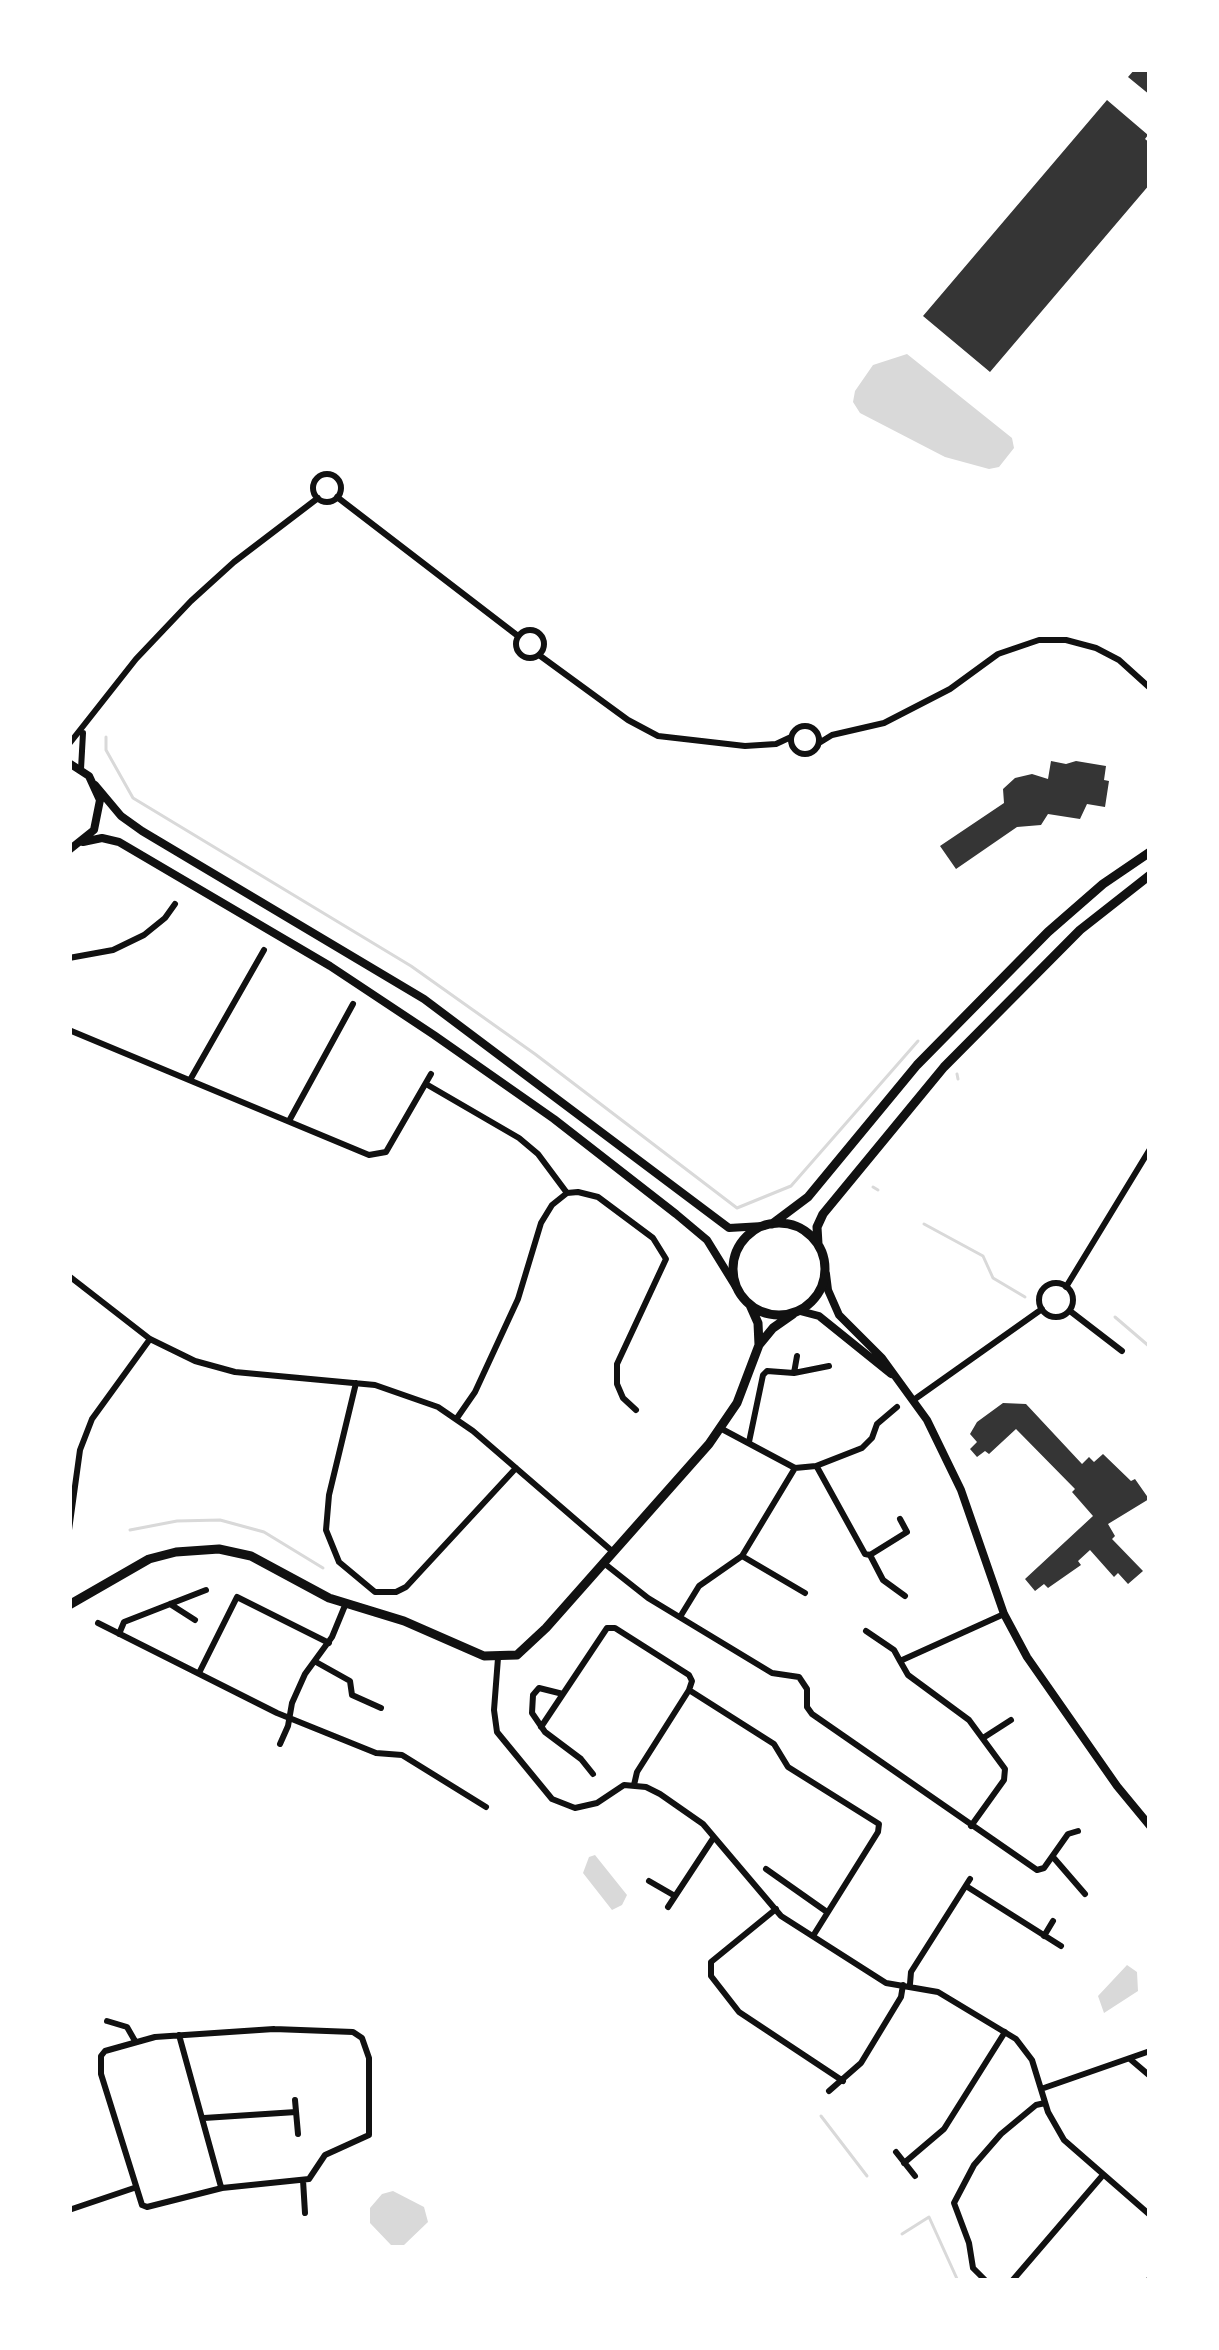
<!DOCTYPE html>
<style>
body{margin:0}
#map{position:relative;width:1219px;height:2350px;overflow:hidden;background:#fff;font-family:"Source Sans 3",sans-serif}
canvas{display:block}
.frame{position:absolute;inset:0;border:72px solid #fff;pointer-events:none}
</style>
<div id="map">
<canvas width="1219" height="2350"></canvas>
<div class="frame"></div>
</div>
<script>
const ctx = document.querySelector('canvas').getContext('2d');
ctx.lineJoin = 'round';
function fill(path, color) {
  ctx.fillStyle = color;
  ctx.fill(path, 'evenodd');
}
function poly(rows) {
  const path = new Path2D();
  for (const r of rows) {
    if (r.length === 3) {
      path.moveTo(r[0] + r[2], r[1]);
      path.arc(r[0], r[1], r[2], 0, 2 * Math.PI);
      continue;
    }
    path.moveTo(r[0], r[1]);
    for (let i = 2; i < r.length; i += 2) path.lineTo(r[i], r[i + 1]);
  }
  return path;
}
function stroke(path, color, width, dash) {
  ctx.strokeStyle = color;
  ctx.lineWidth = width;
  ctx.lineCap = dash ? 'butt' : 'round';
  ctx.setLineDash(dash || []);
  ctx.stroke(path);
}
const water = poly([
 [907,354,1012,438,1014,448,999,467,989,469,945,457,860,413,853,402,855,391,873,365],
 [595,1855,627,1895,622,1905,612,1910,583,1873,589,1857],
 [1127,1965,1137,1972,1138,1991,1104,2013,1098,1996],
 [393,2191,424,2207,428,2222,404,2245,391,2245,370,2223,370,2208,382,2194]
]);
const stream = poly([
 [106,737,106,750,133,798,411,966,535,1054,737,1208,791,1186,918,1041],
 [957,1074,958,1079],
 [873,1187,878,1190],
 [924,1224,983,1256,993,1278,1025,1297],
 [1115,1317,1150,1347],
 [130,1530,177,1521,220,1520,264,1532,323,1568],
 [821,2116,867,2176],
 [902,2234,929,2217,958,2281]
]);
const building = poly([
 [1135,69,1150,69,1150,95,1128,77],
 [1107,100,1148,135,1145,139,1150,143,1150,184,990,372,923,316],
 [1051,761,1066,764,1076,761,1106,766,1104,780,1109,781,1105,807,1087,804,1080,819,1048,814,1041,825,1017,827,956,869,940,846,1004,803,1003,789,1015,778,1032,774,1048,779],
 [1003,1403,1026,1404,1082,1464,1089,1457,1094,1462,1103,1454,1131,1481,1135,1479,1149,1499,1108,1524,1115,1536,1112,1539,1143,1571,1128,1584,1118,1573,1114,1577,1090,1550,1078,1561,1081,1565,1048,1588,1044,1584,1035,1591,1025,1579,1093,1516,1072,1492,1075,1489,1016,1429,989,1454,985,1451,977,1457,970,1449,977,1442,970,1434,977,1422]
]);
const minor = poly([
 [327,488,14],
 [337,497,518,636],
 [530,644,14],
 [539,655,628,720,658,736,745,746,776,744,791,737],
 [805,740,14],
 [819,743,832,735,884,723,950,689,998,654,1039,640,1066,640,1096,648,1119,660,1150,688],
 [69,744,136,659,191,601,234,562,318,498],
 [81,769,83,733],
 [69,958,113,950,144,935,165,918,175,904],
 [69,1030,369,1155,386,1152,431,1074],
 [190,1080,264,950],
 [426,1084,519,1138,538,1154,567,1193],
 [289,1121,353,1004],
 [69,1276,150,1339,195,1361,235,1372,375,1385,438,1407,473,1431,612,1551],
 [1056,1300,17],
 [1066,1287,1150,1149],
 [1070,1311,1122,1351],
 [794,1373,797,1356],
 [356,1383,329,1495,326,1530,339,1562,375,1592,396,1592,406,1587,516,1468],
 [915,1399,1042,1309],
 [457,1418,475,1392,518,1299,541,1223,552,1205,567,1193,578,1192,598,1197,653,1238,666,1259,617,1364,617,1384,623,1398,636,1410],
 [720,1428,795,1468,816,1466,862,1448,872,1438,877,1424,897,1407],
 [749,1442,763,1375,767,1371,794,1373,829,1366],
 [817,1467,865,1554,870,1555],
 [900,1519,907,1532,870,1555,883,1580,905,1596],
 [69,1530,80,1450,92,1419,150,1339],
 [742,1556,805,1593],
 [605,1564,648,1598,772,1673,799,1677,807,1689,807,1707,812,1714,1037,1870,1044,1868,1068,1834,1078,1831],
 [170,1604,195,1620],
 [680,1617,699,1586,742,1556,795,1468],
 [98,1623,277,1713,376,1753,402,1755,486,1807],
 [866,1631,894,1650,900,1661],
 [119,1634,124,1622,206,1590],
 [498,1658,494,1710,497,1732,552,1799,575,1808,597,1803,624,1785,646,1787,660,1794,703,1824,781,1916,886,1983,938,1992,1016,2039,1032,2060,1048,2112,1064,2140,1150,2215],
 [316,1662,350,1681,352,1695,381,1708],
 [199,1673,237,1597,329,1643],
 [563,1694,539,1688,533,1695,532,1713,545,1732,581,1759,593,1774],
 [541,1727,607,1628,615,1628,689,1675,692,1681,689,1690,774,1744,788,1767,879,1824,878,1832,813,1936],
 [983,1738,1011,1720],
 [280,1744,288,1726,292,1703,305,1674,332,1637,346,1603],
 [634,1785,637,1772,689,1690],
 [971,1826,1004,1780,1005,1769,969,1720,908,1675,900,1661,1004,1614],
 [1053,1857,1085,1894],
 [766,1869,827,1912],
 [649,1881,675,1896],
 [966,1886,1061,1946],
 [668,1907,714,1837],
 [776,1909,711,1962,711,1976,739,2012,843,2081],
 [1044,1936,1053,1921],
 [910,1984,911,1972,970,1879],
 [107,2021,127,2027,135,2041],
 [274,2029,353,2032,362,2038,369,2058,369,2135,325,2155,309,2179,222,2188,147,2207,142,2205,101,2074,101,2056,105,2051,155,2037,274,2029],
 [179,2035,221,2187],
 [1130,2059,1150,2076],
 [1041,2089,1150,2051],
 [829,2091,861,2063,901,1997,903,1985],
 [295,2100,298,2134],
 [204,2118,296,2112],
 [896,2152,915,2176],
 [904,2163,944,2129,1005,2032],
 [303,2180,305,2213],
 [69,2210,134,2188],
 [986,2281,973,2268,969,2243,954,2203,974,2165,1001,2134,1036,2105,1045,2103],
 [1012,2281,1103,2175],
 [1148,2281,1150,2278]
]);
const tertiary = poly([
 [69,763,89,776,100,800,94,830,69,850],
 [95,785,121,816,142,831,424,999,729,1228,763,1226],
 [83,842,102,838,119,842,330,966,434,1035,554,1119,676,1214,707,1240,736,1287],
 [826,1274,828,1290,839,1315,882,1358,927,1420,961,1490,1004,1614,1027,1657,1117,1786,1150,1826],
 [800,1311,819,1316,891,1374]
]);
const secondary = poly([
 [779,1269,46],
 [772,1224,808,1197,917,1065,1048,932,1103,884,1150,852],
 [818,1244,817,1227,823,1214,944,1067,1080,930,1150,875],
 [750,1305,758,1323,759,1345],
 [69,1605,149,1559,176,1552,219,1549,251,1556,329,1598,404,1621,484,1656,517,1655,546,1628,709,1444,737,1403,759,1345,773,1328,793,1314]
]);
fill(water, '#d9d9d9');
stroke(stream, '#d9d9d9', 3);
fill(building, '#353535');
stroke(minor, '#111', 6);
stroke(tertiary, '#111', 8);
stroke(secondary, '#111', 9);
</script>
